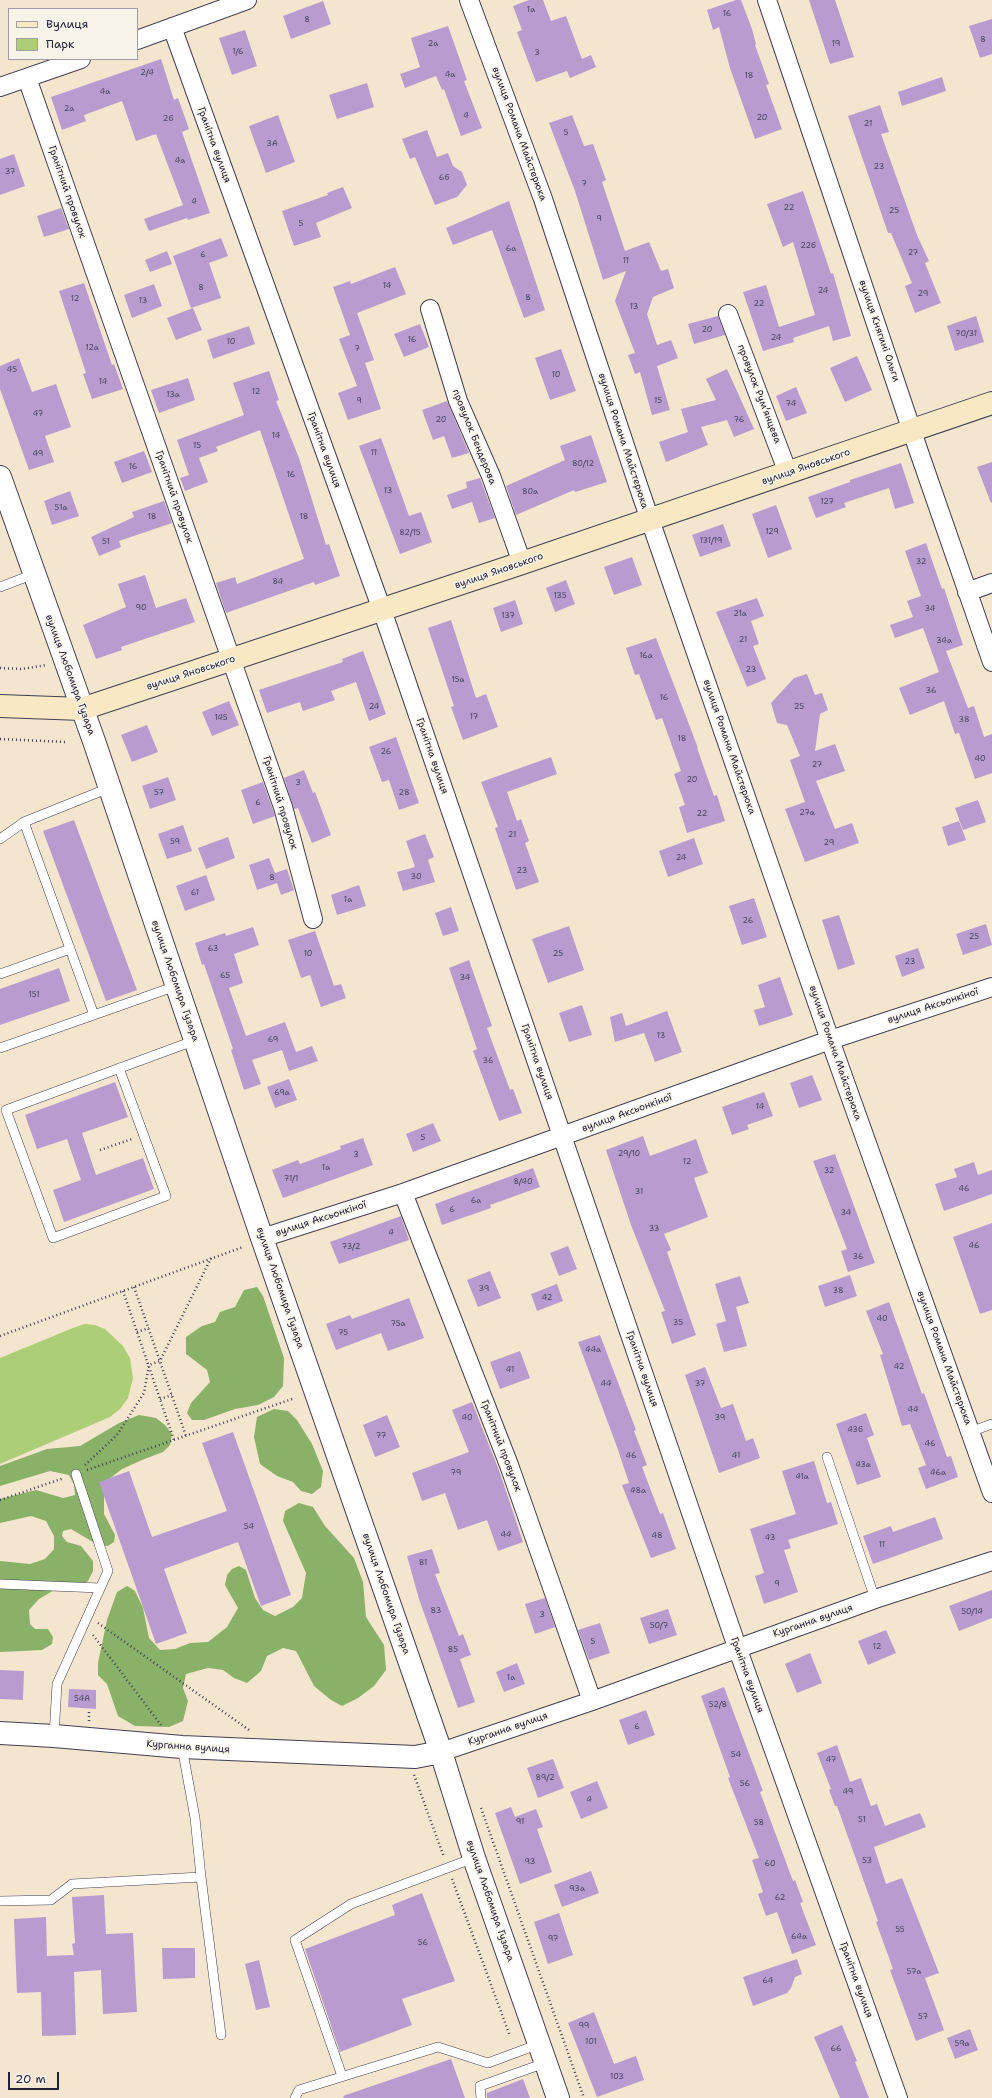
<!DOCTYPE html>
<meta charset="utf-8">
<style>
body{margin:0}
#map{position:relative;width:992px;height:2098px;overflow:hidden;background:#f4e5cf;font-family:"Shantell Sans",sans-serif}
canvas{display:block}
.legend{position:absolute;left:8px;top:8px;width:130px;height:52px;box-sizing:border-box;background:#f7f3e8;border:1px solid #a29fa3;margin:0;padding:5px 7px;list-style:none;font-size:12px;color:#22223b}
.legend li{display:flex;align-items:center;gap:8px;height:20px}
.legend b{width:20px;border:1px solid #a29fa3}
.scale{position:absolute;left:8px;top:2072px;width:51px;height:18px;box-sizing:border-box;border:2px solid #22223b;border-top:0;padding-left:5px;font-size:12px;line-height:14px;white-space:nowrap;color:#22223b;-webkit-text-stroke:3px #f7f3e8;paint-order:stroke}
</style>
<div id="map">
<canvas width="992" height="2098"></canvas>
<ul class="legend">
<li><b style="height:5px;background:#f8e8c3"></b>Вулиця</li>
<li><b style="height:11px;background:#acce76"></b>Парк</li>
</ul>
<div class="scale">20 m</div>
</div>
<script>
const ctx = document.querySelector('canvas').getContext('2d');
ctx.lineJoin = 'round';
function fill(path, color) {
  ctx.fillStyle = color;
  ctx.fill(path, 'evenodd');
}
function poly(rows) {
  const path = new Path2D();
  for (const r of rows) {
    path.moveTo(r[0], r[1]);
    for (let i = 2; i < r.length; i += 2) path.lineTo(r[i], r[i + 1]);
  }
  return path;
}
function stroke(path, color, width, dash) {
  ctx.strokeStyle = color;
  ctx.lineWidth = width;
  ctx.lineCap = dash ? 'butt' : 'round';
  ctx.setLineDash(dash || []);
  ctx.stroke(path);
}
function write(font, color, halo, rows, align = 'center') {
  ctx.font = font + ' "Shantell Sans",sans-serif';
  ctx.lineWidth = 3;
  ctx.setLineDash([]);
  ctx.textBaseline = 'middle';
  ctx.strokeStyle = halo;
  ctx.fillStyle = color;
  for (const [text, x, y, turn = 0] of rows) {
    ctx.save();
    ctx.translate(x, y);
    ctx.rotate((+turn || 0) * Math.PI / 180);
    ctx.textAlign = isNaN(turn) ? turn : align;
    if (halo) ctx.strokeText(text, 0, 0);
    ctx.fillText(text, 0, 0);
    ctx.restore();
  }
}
const green = poly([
 [84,1324,95,1325,105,1329,123,1346,130,1358,133,1378,128,1398,120,1409,110,1417,0,1464,0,1358,73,1328]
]);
const forest = poly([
 [257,1287,263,1296,284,1358,283,1386,274,1397,258,1405,235,1409,204,1420,192,1420,187,1413,191,1403,210,1382,207,1370,186,1354,186,1337,202,1326,215,1322,220,1312,235,1307,244,1290],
 [274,1409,288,1411,297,1420,312,1444,323,1471,321,1487,312,1494,301,1491,293,1482,277,1476,260,1464,254,1437,257,1417],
 [139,1415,156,1418,165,1425,172,1434,170,1445,163,1452,142,1460,122,1469,104,1483,104,1514,115,1535,114,1542,108,1546,98,1545,71,1529,63,1531,62,1536,67,1542,81,1546,93,1561,93,1571,88,1581,75,1588,56,1589,39,1599,29,1610,30,1624,35,1629,48,1629,53,1637,52,1644,42,1650,0,1652,0,1561,30,1564,45,1559,54,1549,54,1536,46,1521,31,1516,0,1523,0,1499,36,1490,63,1498,75,1495,74,1485,69,1475,50,1471,0,1486,0,1466,47,1449,80,1446,119,1423],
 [299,1503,313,1507,325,1526,354,1558,363,1582,366,1617,384,1645,386,1670,374,1686,358,1698,342,1706,331,1700,314,1686,296,1651,283,1648,267,1656,261,1671,247,1683,234,1678,223,1670,208,1668,186,1674,183,1688,188,1701,183,1721,169,1727,135,1726,118,1716,107,1684,98,1675,98,1663,107,1620,117,1592,127,1586,135,1591,143,1608,149,1638,160,1650,175,1649,190,1643,208,1642,227,1627,238,1608,225,1585,227,1575,232,1569,239,1566,246,1570,255,1598,263,1610,275,1616,293,1607,302,1598,306,1573,283,1521,285,1511]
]);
const building = poly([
 [529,0,543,0,551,21,566,16,582,59,591,55,596,67,570,78,567,71,536,82,517,32,522,30,513,6],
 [736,0,741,0,752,29,756,44,755,45,769,84,766,85,782,129,755,139,730,68,719,27,713,30,707,10],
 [809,0,835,0,854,57,830,64],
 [323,1,331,24,291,39,283,16],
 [992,19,992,54,980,58,969,26],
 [448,26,467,80,464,81,482,128,461,136,444,89,442,90,436,76,405,88,400,74,420,67,411,38],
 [245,30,257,66,232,75,219,38],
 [161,59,174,100,178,98,189,129,182,132,210,213,188,220,187,218,149,231,144,219,183,205,156,134,136,141,122,101,84,115,86,121,62,130,51,97],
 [942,77,946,91,902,106,898,92],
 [367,83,374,107,337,119,329,95],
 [880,105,889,132,881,134,917,235,929,261,925,263,941,303,915,313,905,286,912,283,891,233,888,233,848,116],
 [278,115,295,162,266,173,249,126],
 [572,115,584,146,593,144,606,180,602,182,625,251,649,242,661,271,668,269,674,288,653,297,647,314,657,345,671,340,678,358,657,366,670,410,652,415,640,372,635,374,628,355,635,353,615,301,626,271,603,280,575,191,549,123],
 [427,130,437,157,448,153,453,166,462,172,467,185,457,197,435,205,415,157,410,159,402,139],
 [14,154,25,186,0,195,0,159],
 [343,187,352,208,316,223,321,237,294,246,282,211,328,195,327,193],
 [803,191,831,274,833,273,851,336,833,341,829,326,793,338,794,342,763,351,743,292,766,285,779,327,815,315,793,242,783,247,767,204],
 [509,201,545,310,524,318,492,230,453,245,446,228],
 [61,208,69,229,44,237,37,216],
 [221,238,228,256,209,263,221,298,191,308,173,256],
 [167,251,172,264,150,272,145,260],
 [395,267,406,294,357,313,374,360,365,363,381,409,348,420,338,393,357,386,339,339,350,335,333,287,350,281,351,284],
 [84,283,112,365,114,364,123,389,92,399,83,374,86,373,59,291],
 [154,284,162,306,132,318,124,295],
 [193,308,202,330,176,340,167,318],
 [718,316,725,335,694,344,688,324],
 [976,316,984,342,955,351,947,326],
 [420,324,429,347,404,357,394,334],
 [249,326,255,344,213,359,207,340],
 [561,349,576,391,550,400,535,358],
 [857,356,872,390,845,402,830,368],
 [19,358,32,392,56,384,71,427,45,436,54,462,29,470,0,389,0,366],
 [727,369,754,429,734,437,727,420,701,427,708,445,666,462,659,442,688,432,681,409,716,400,706,379],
 [269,371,279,400,276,401,299,458,326,545,329,544,340,576,315,585,314,582,226,613,216,583,235,577,237,584,304,559,260,430,216,447,218,451,199,458,208,482,185,491,180,478,189,475,177,440,244,415,233,383],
 [188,378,195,400,159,413,151,390],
 [796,387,807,413,786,421,776,396],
 [447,401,469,453,452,458,444,436,433,440,422,410],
 [591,435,607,482,575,492,574,490,516,515,506,486,565,460,560,446],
 [381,438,409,516,421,512,432,542,400,554,359,446],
 [144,451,152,472,122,483,114,462],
 [992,462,992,502,991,503,977,467],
 [901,463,914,503,895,509,889,488,844,503,846,507,816,518,808,497,850,482,850,480],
 [480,478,495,518,479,523,472,502,452,509,447,495,467,488,466,482],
 [70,491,79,516,52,525,44,501],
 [164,501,172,523,119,541,121,547,99,556,91,537,134,517,132,512],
 [776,505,792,549,768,558,752,514],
 [723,524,731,546,700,557,692,535],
 [926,543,942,589,944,588,963,645,946,651,968,708,974,706,984,737,992,734,992,773,975,779,959,733,955,734,944,701,910,715,899,688,939,672,923,628,895,638,890,625,913,617,907,601,921,596,905,551],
 [632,557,642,585,614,595,604,567],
 [145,575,156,608,186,598,195,622,121,647,122,650,96,659,83,625,126,607,118,584],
 [566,580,575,604,555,612,546,588],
 [757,598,764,616,751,621,759,644,753,646,766,679,747,687,716,612],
 [515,600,523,624,501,632,493,608],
 [451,620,476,698,486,694,498,727,463,740,451,707,454,706,428,628],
 [656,638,698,748,697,748,714,796,717,795,725,821,687,833,679,807,685,805,674,774,681,771,662,718,656,720,639,674,635,675,626,648],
 [363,651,386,714,369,721,356,682,331,691,335,700,303,711,300,702,267,713,259,690,343,662,342,659],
 [807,674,815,695,822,693,828,710,820,714,815,751,835,744,845,771,816,781,835,829,852,823,859,843,805,862,785,809,805,802,790,760,800,756,787,725,777,723,771,703,794,678],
 [229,701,239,725,212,736,202,712],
 [147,725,158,752,132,762,121,735],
 [396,737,419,803,399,810,389,780,382,782,369,747],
 [551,757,557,774,507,792,517,821,521,819,529,841,525,843,539,882,516,890,495,828,498,827,481,782],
 [304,770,313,793,315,792,331,835,312,843,298,808,294,809,284,778],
 [168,777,176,800,150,809,142,786],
 [263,782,275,816,253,824,241,790],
 [978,800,986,822,963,830,955,808],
 [74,820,137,990,106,1001,43,831],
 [959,821,966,840,948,846,942,827],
 [183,825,192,851,167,859,158,834],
 [425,834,434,857,428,860,435,882,403,891,397,872,415,867,406,841],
 [228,837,235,858,206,869,198,848],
 [694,838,703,864,668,877,659,851],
 [269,858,275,873,287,869,294,890,281,895,277,883,257,890,249,865],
 [206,875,215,900,185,911,176,886],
 [359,885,366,906,337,915,331,895],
 [754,898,767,937,742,945,729,906],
 [451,907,459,931,443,936,435,913],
 [839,915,855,964,838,970,822,920],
 [986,924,992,945,963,955,956,934],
 [569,926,584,970,548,983,532,939],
 [253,927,259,945,234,954,243,983,229,988,246,1036,285,1022,296,1052,312,1046,318,1061,289,1071,282,1050,252,1060,261,1084,244,1090,231,1050,233,1049,204,964,202,965,195,943,225,933,226,936],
 [315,931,334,986,341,984,346,998,321,1007,310,975,301,978,288,940],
 [918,948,925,968,902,977,895,956],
 [469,960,492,1026,487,1028,510,1090,513,1089,522,1113,499,1121,473,1051,477,1049,449,968],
 [59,968,70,1001,0,1025,0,989],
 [780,977,793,1015,759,1026,754,1010,765,1007,758,985],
 [582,1005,592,1035,569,1042,559,1013],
 [667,1011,682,1052,655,1062,644,1033,615,1042,610,1017,622,1013,626,1026],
 [812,1075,822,1100,799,1108,790,1083],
 [289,1079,297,1100,275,1108,267,1087],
 [115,1082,128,1117,82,1133,96,1175,143,1158,154,1189,64,1222,53,1190,81,1180,67,1139,37,1149,25,1115],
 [764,1092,773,1116,747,1125,749,1129,732,1135,722,1107],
 [433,1123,441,1141,413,1152,406,1134],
 [643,1136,650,1156,696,1139,708,1173,694,1178,708,1217,664,1234,671,1250,667,1252,696,1335,672,1344,661,1312,665,1311,631,1225,606,1150],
 [363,1138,373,1165,283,1198,272,1170,298,1160,300,1164,341,1149,340,1146],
 [835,1154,875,1263,848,1272,841,1251,847,1249,813,1161],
 [974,1162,978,1175,992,1170,992,1194,944,1211,935,1184,957,1177,954,1169],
 [533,1168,540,1187,490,1205,491,1208,442,1225,435,1204],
 [401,1216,409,1240,339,1264,330,1242],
 [992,1223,992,1310,980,1314,953,1237],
 [568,1246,577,1269,559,1276,550,1253],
 [490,1271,501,1298,478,1307,467,1280],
 [850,1275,857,1296,825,1307,818,1286],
 [740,1276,749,1303,736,1307,747,1346,724,1352,716,1324,726,1321,715,1284],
 [557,1284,563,1301,537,1311,531,1294],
 [409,1298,424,1338,388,1351,381,1333,336,1350,326,1324,350,1315,352,1319],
 [889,1302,922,1394,924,1393,947,1457,951,1456,958,1477,926,1489,918,1468,926,1465,910,1424,902,1426,880,1355,883,1354,866,1311],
 [600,1335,636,1430,634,1431,647,1465,642,1467,660,1514,663,1513,676,1549,651,1558,622,1485,629,1483,617,1447,578,1342],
 [520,1351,530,1378,500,1389,490,1362],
 [705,1367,721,1408,733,1404,746,1441,753,1438,760,1458,719,1473,685,1375],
 [472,1402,500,1473,523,1542,498,1551,487,1520,458,1530,445,1493,422,1501,412,1473,469,1452,452,1410],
 [866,1413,874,1435,867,1438,881,1477,857,1485,836,1424],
 [387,1415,400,1447,375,1457,363,1425],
 [233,1432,291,1595,261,1606,238,1542,164,1569,187,1633,156,1644,99,1482,129,1471,152,1537,227,1511,202,1443],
 [814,1461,827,1503,831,1502,838,1524,788,1540,791,1548,784,1550,798,1592,764,1604,755,1576,764,1573,750,1529,796,1514,782,1471],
 [935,1517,943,1539,873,1564,863,1536,891,1526,893,1532],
 [432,1549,440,1573,435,1574,459,1636,463,1634,471,1655,460,1659,475,1702,458,1708,419,1599,407,1556],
 [992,1590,992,1618,959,1631,949,1606],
 [545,1598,555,1627,535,1634,525,1604],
 [668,1609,677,1635,649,1644,640,1618],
 [600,1623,610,1653,589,1660,578,1630],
 [886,1630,896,1653,868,1665,858,1641],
 [810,1653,822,1683,797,1693,785,1664],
 [517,1663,525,1684,504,1692,496,1672],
 [0,1670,24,1671,23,1700,0,1699],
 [724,1687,763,1791,760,1792,793,1881,795,1880,803,1902,800,1903,816,1945,792,1954,777,1912,766,1916,758,1894,763,1892,752,1860,759,1858,728,1778,730,1777,701,1696],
 [69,1689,96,1690,96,1709,68,1707],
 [646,1710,655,1735,628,1745,619,1720],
 [837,1745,850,1782,861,1778,871,1806,877,1804,885,1826,920,1813,926,1827,874,1847,886,1884,902,1878,939,1973,925,1978,944,2030,916,2041,890,1970,893,1969,876,1922,878,1921,837,1806,835,1806,829,1790,831,1789,817,1753],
 [553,1759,564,1788,538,1798,527,1768],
 [597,1781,608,1808,581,1819,570,1792],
 [511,1807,515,1817,536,1809,543,1827,537,1829,552,1872,520,1884,495,1813],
 [591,1871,599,1893,562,1907,554,1885],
 [422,1893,455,1981,402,1999,412,2025,340,2052,305,1949,395,1915,392,1905],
 [104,1895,106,1934,133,1933,137,2012,103,2014,101,1970,74,1972,76,2035,42,2036,41,1992,17,1993,14,1919,46,1917,47,1956,74,1955,72,1944,75,1943,72,1897],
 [559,1913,573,1955,548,1964,534,1922],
 [162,1948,195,1948,195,1978,163,1979],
 [797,1959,802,1974,795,1977,791,1988,787,1993,753,2006,743,1977],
 [259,1960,270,2007,256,2010,245,1964],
 [594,2012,614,2064,636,2056,644,2080,597,2097,568,2023],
 [842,2025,857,2061,855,2062,869,2098,840,2098,814,2037],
 [970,2029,978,2050,955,2059,947,2038],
 [451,2059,465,2098,344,2098,343,2096],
 [523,2079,530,2098,487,2098,487,2093]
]);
const path = poly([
 [0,668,21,669,47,665],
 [0,739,66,742],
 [100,1150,132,1139],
 [134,1287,186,1436],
 [123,1291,174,1440],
 [137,1332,149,1328],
 [0,1336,243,1247],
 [160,1399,172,1395],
 [85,1465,117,1435,144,1393,149,1365,160,1361,211,1258],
 [87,1470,295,1398],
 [0,1500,64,1478],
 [98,1623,249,1730],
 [93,1635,161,1725],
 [89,1721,89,1711],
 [414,1775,444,1857],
 [481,1808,584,2098],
 [452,1879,510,2036]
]);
const service = poly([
 [0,587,34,574],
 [0,839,24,822],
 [0,974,70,949],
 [94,1015,24,822,109,788],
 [0,1048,176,986],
 [119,1068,166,1196,53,1238,6,1110,196,1040],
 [970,1432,992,1424],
 [827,1457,875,1599],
 [0,1584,100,1588],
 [54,1736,57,1684,108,1571,76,1474],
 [201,1877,221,2035],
 [0,1901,51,1900,72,1884,201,1877,195,1818,182,1747],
 [342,2076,295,1940,351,1904,474,1858],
 [295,2098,299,2090,438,2047,488,2063,539,2044],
 [481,2098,480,2086,545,2063]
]);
const minor = poly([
 [469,0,543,199,639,488,830,1040,992,1493],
 [767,0,919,452,992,662],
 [172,27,382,610,737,1647,898,2098],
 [137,40,247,0],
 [27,78,283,807,313,919],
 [0,87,81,59],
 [430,309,458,401,491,476,522,563],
 [728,314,788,473],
 [967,592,992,583],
 [403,1193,509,1465,592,1701],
 [262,1238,403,1193,830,1040,992,987],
 [441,1752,592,1701,875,1599,992,1561]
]);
const tertiary = poly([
 [0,477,95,744,262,1238,441,1752,474,1858,558,2098],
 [0,1733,54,1736,182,1747,415,1757,441,1752]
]);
const secondary = poly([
 [0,706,82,709,522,563,992,403]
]);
const numberNames = [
 ["1а",531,10],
 ["16",727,14],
 ["8",307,20],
 ["8",983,40],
 ["2а",433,44],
 ["19",836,44],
 ["1/6",238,52],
 ["3",537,53],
 ["2/4",147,73],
 ["4а",450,75],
 ["18",749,76],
 ["4а",105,92],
 ["2а",69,109],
 ["4",466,116],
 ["20",762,118],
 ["2б",168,119],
 ["21",868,124],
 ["5",566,133],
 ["3А",272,144],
 ["4а",180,161],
 ["23",879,167],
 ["37",10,172],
 ["6б",444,178],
 ["7",584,184],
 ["4",194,202],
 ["22",789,208],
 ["25",894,211],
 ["9",599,219],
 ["5",301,224],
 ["22б",808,246],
 ["6а",511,249],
 ["27",913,253],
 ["6",203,255],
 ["11",626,261],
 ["14",387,286],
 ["8",201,288],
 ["24",823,291],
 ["29",923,294],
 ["8",528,298],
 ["12",75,299],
 ["13",143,301],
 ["22",759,304],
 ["13",634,307],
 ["20",707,330],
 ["70/31",966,334],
 ["24",776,338],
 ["16",412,340],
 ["10",231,342],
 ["12а",92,348],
 ["7",357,349],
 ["45",12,370],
 ["10",556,375],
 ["14",103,382],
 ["12",256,392],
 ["13а",173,395],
 ["9",359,401],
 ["15",658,401],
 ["74",791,404],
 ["47",38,414],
 ["20",441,420],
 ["76",739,420],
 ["14",276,436],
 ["15",197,446],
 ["11",374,453],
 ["49",38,454],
 ["80/12",583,464],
 ["16",133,467],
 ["16",291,475],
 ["13",388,491],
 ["80а",530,492],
 ["127",827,502],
 ["51а",61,508],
 ["18",152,517],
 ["18",304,517],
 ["129",772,532],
 ["82/15",410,533],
 ["131/19",711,541],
 ["51",106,542],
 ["32",921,562],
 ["84",278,582],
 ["135",560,596],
 ["90",141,608],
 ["34",930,609],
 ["21а",740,614],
 ["137",508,616],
 ["21",743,640],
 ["34а",944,641],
 ["16а",646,656],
 ["23",751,670],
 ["15а",458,680],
 ["36",931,691],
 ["16",664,698],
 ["24",374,707],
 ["25",799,707],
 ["17",474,717],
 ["145",221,718],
 ["38",964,720],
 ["18",682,739],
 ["26",386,752],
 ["40",980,759],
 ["27",817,765],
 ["20",692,780],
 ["3",298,783],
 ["57",159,793],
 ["28",404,793],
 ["6",258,803],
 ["27а",807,813],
 ["22",702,814],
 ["21",512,835],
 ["59",175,842],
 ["29",829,843],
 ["24",681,858],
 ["23",522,871],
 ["30",416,877],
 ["8",272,878],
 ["61",195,893],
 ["1а",348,900],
 ["26",748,921],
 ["25",974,937],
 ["63",213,949],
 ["10",308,954],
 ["25",558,954],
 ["23",910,962],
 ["65",225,976],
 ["34",465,978],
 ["151",34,995],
 ["13",661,1036],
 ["69",273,1040],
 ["36",488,1061],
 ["69а",282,1093],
 ["14",760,1107],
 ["5",423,1138],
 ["29/10",629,1154],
 ["3",356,1155],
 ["12",687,1162],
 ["1а",326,1168],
 ["32",829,1171],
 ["71/1",291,1179],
 ["8/40",523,1182],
 ["46",964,1189],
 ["31",639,1192],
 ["6а",476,1201],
 ["6",452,1210],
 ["34",846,1213],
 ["33",654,1229],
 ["4",391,1233],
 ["46",974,1246],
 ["73/2",351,1247],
 ["36",858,1257],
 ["39",484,1289],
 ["38",838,1291],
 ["42",547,1298],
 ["40",882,1319],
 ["35",678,1323],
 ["75а",398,1324],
 ["75",343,1333],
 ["44а",593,1350],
 ["42",899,1367],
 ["41",510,1370],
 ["44",606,1384],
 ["37",700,1384],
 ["44",913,1410],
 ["40",467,1418],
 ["39",720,1418],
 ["43б",855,1430],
 ["77",381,1436],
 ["46",930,1444],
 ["46",631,1456],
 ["41",736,1456],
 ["43а",863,1465],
 ["79",456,1473],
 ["46а",938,1473],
 ["41а",802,1477],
 ["48а",638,1491],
 ["54",249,1527],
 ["44",506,1535],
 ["48",657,1536],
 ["43",770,1538],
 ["11",882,1545],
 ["81",423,1563],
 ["9",777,1584],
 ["83",436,1611],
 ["50/14",972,1612],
 ["3",542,1615],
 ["50/7",659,1626],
 ["5",593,1642],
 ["12",877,1647],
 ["85",453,1650],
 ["1а",511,1678],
 ["54А",82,1699],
 ["52/8",718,1705],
 ["6",637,1727],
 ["54",736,1755],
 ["47",831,1760],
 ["89/2",545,1778],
 ["56",745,1784],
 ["49",848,1792],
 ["4",589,1800],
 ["51",862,1820],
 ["91",520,1822],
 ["58",759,1823],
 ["53",867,1861],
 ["93",530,1862],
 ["60",770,1864],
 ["93а",577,1889],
 ["62",780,1898],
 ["55",900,1930],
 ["64а",799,1937],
 ["97",553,1939],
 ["56",423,1943],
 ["57а",914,1972],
 ["64",768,1981],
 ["57",923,2017],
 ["99",584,2026],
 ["101",591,2042],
 ["59а",962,2044],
 ["66",836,2049],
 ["103",617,2077]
];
const streetNames = [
 ["вулиця Романа Майстерюка",519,134,70],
 ["Гранітна вулиця",214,145,70],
 ["Гранітний провулок",67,192,71],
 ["вулиця Княгині Ольги",879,331,71],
 ["провулок Румʼянцева",759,394,69],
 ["провулок Бендерова",474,437,68],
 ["вулиця Романа Майстерюка",623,441,72],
 ["Гранітна вулиця",324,450,70],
 ["вулиця Яновського",806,467,-19],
 ["Гранітний провулок",174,497,71],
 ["вулиця Яновського",499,571,-19],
 ["вулиця Яновського",191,673,-18],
 ["вулиця Любомира Гузара",70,675,70],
 ["вулиця Романа Майстерюка",729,747,71],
 ["Гранітна вулиця",432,756,71],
 ["Гранітний провулок",280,803,73],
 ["вулиця Любомира Гузара",175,981,71],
 ["вулиця Аксьонкіної",933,1006,-18],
 ["вулиця Романа Майстерюка",835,1053,71],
 ["Гранітна вулиця",537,1062,71],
 ["вулиця Аксьонкіної",627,1113,-20],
 ["вулиця Аксьонкіної",321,1219,-18],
 ["вулиця Любомира Гузара",280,1288,71],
 ["вулиця Романа Майстерюка",944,1358,70],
 ["Гранітна вулиця",642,1369,71],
 ["Гранітний провулок",501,1446,69],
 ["вулиця Любомира Гузара",386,1594,71],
 ["Курганна вулиця",813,1621,-19],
 ["Гранітна вулиця",747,1675,70],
 ["Курганна вулиця",508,1729,-19],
 ["Курганна вулиця",188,1747,4],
 ["вулиця Любомира Гузара",490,1901,71],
 ["Гранітна вулиця",856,1980,70]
];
fill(green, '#acce76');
fill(forest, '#89b167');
fill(building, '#b89ccf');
stroke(service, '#423f51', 10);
stroke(minor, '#423f51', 20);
stroke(tertiary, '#423f51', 24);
stroke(secondary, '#423f51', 24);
stroke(path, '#423f51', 2.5, [1, 3]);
stroke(service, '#fff', 9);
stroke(minor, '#fff', 18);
stroke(tertiary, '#fff', 22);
stroke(secondary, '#f8e8c3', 22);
write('8px', '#484060', null, numberNames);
write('10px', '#22223b', '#f7f3e8', streetNames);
</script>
